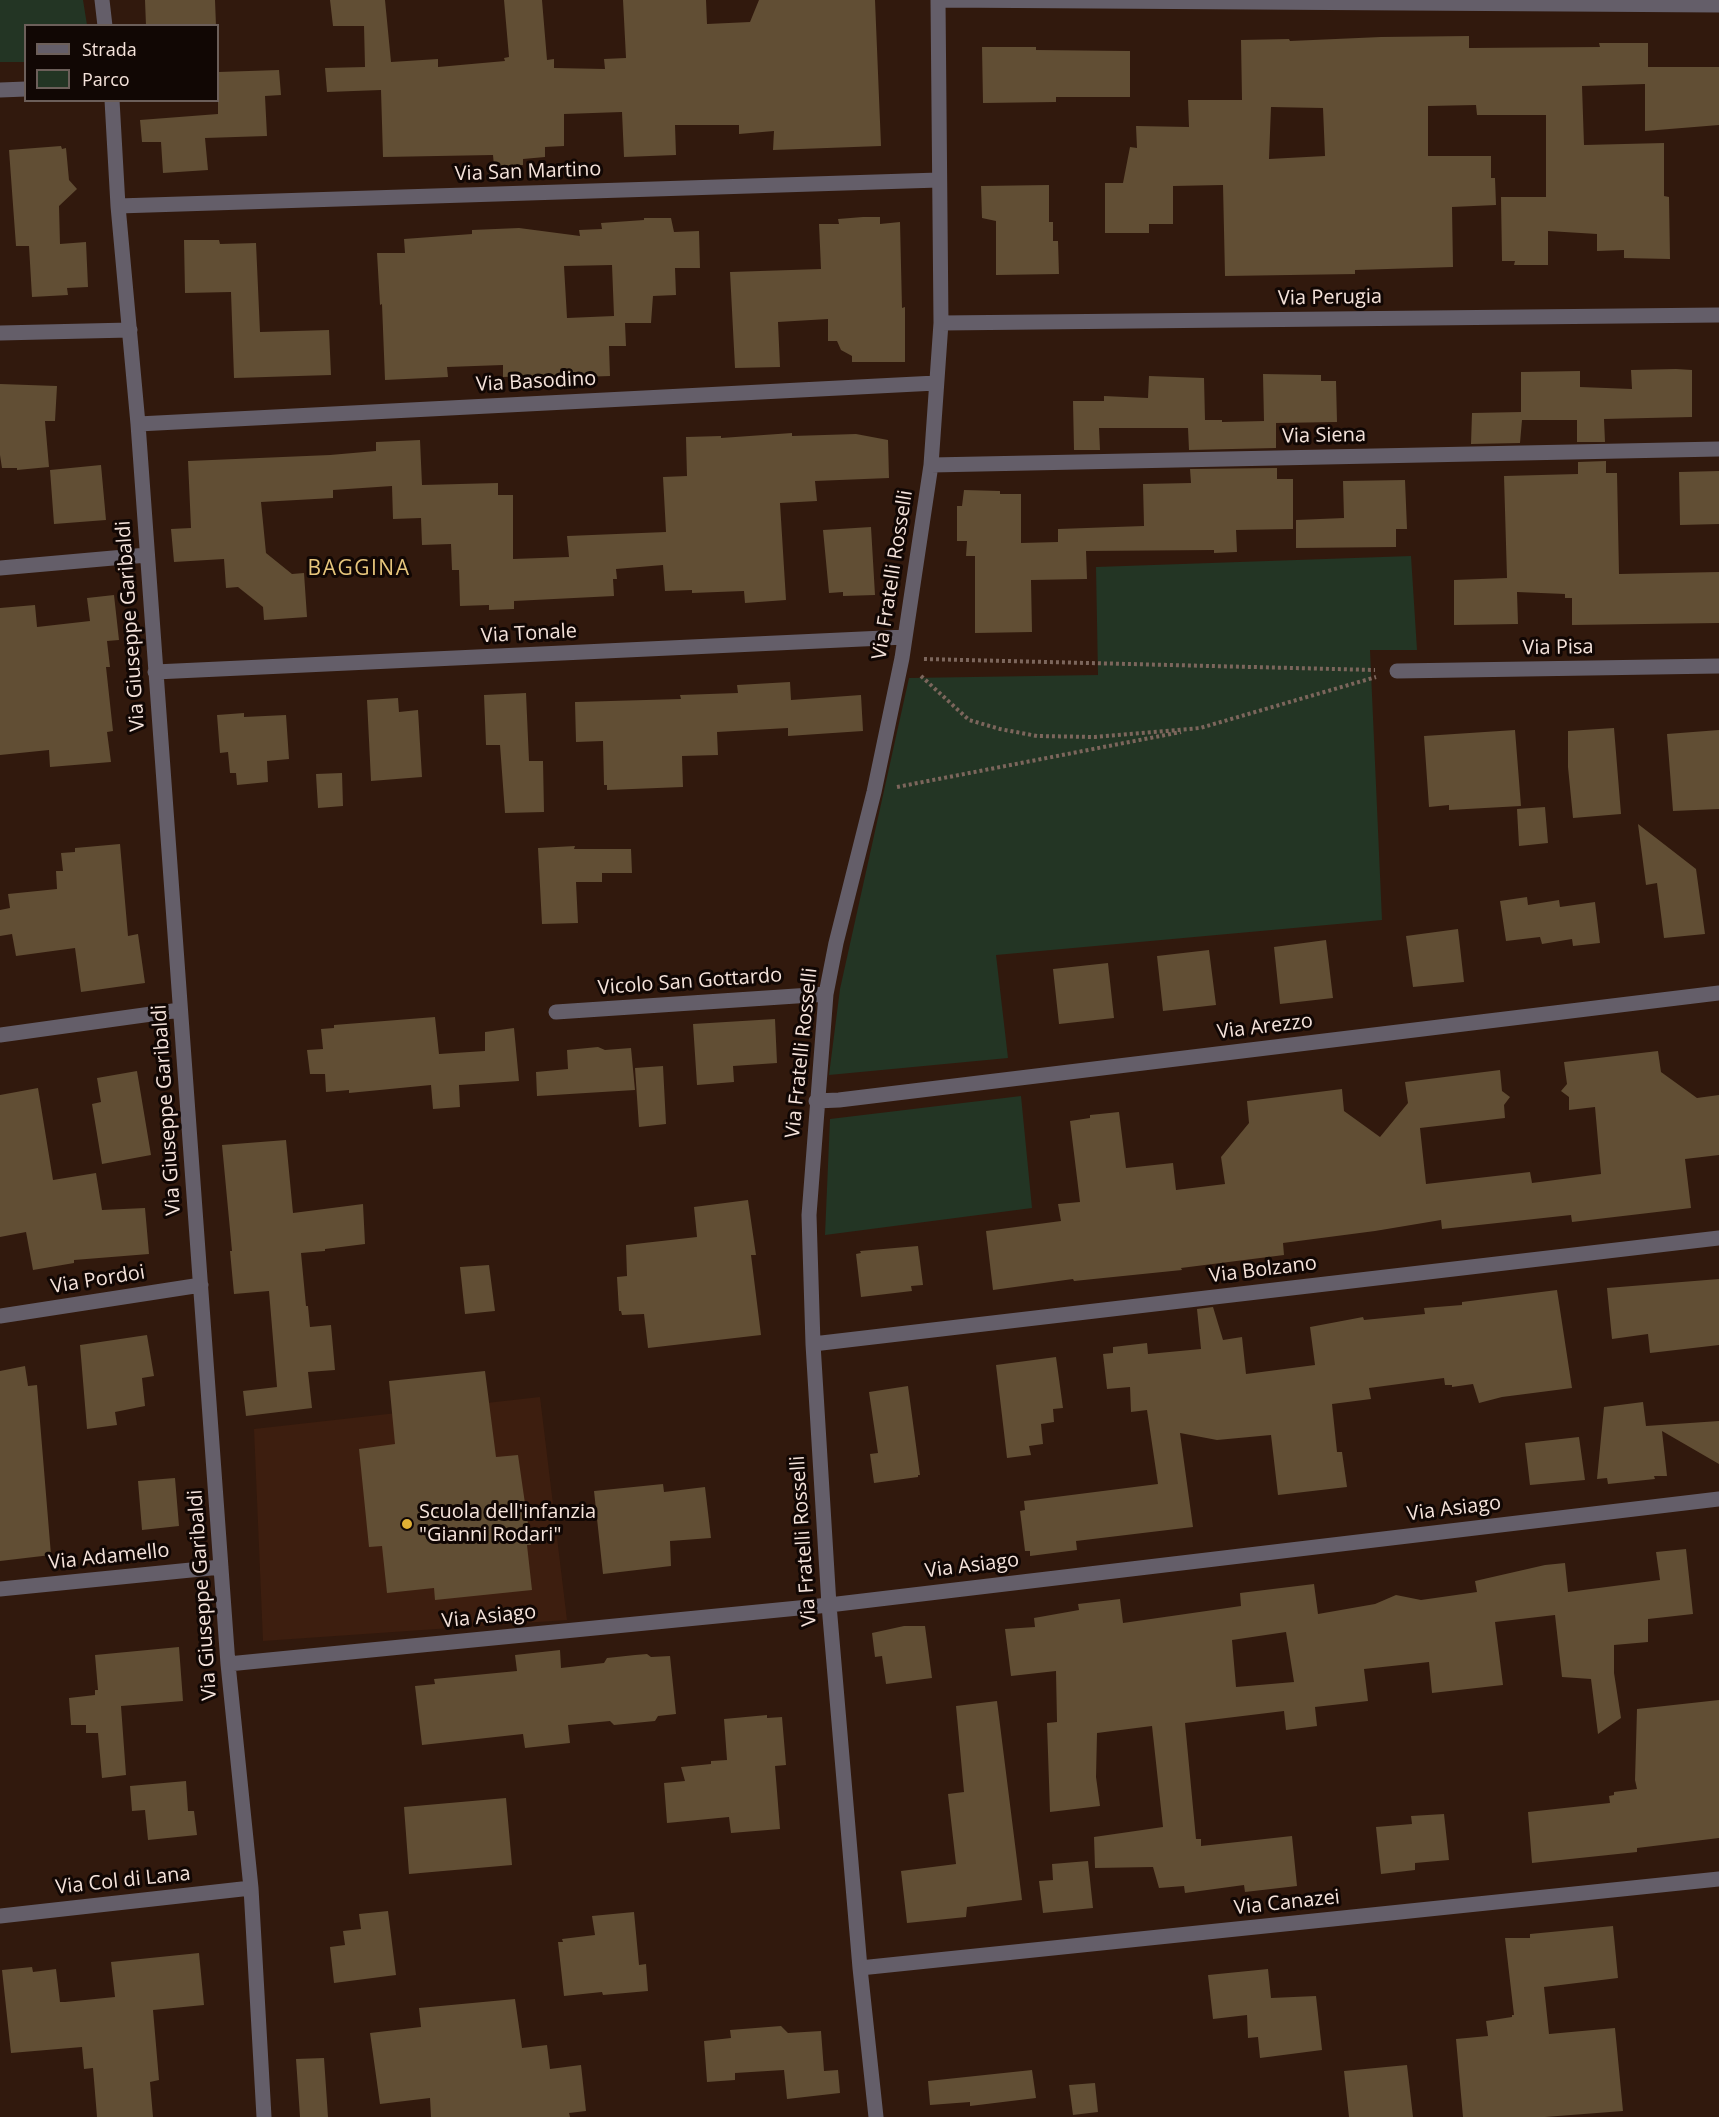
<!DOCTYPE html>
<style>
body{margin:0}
#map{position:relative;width:1719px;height:2117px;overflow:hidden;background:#31190d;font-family:"Open Sans",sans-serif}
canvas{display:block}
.legend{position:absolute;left:24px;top:24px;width:195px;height:78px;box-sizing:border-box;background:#110704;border:2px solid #6c5f5a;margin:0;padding:8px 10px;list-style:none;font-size:18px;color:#f5e3db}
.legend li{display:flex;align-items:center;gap:12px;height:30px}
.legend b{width:30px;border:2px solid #6c5f5a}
</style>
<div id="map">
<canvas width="1719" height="2117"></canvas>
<ul class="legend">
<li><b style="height:8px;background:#645e69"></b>Strada</li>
<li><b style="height:16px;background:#233524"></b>Parco</li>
</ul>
</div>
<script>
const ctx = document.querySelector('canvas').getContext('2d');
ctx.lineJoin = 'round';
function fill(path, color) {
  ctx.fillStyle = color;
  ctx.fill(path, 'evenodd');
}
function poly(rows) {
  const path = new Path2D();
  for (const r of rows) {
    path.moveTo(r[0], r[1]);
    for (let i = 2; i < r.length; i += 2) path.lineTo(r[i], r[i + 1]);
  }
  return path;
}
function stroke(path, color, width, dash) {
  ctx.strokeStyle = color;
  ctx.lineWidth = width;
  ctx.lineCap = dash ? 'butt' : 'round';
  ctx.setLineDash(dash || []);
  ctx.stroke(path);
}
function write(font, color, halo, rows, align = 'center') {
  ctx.font = font + ' "Open Sans",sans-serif';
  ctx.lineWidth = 6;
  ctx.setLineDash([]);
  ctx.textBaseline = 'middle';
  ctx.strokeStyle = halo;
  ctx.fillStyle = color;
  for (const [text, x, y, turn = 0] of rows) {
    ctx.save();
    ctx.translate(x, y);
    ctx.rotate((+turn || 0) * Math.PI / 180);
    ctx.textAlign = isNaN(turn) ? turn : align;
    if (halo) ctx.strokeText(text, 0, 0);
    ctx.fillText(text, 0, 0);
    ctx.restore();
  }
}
const built = poly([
 [540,1397,567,1620,263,1641,254,1429]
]);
const green = poly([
 [0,0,83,0,87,25,26,26,25,62,0,62],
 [1411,556,1417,650,1370,650,1382,920,996,955,1008,1058,829,1075,840,989,909,678,1098,675,1096,567],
 [1021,1096,1032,1208,825,1235,830,1119]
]);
const building = poly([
 [145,0,215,0,216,26,146,26],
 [330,0,385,0,391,62,438,59,438,67,505,61,504,58,509,57,504,0,542,0,547,60,554,59,554,68,605,69,604,59,626,58,623,0,706,0,707,24,750,22,759,0,875,0,881,146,773,150,774,131,739,134,739,125,675,125,676,155,624,157,622,112,564,114,564,146,545,147,545,157,523,159,523,165,494,166,493,155,383,157,381,90,327,92,325,68,365,67,364,26,333,26],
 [1469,36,1469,48,1600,47,1599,43,1648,43,1648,67,1719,67,1719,125,1645,131,1645,84,1582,86,1584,145,1664,143,1664,196,1669,197,1670,259,1624,258,1624,250,1597,251,1597,234,1548,231,1548,265,1514,265,1515,261,1502,261,1501,197,1546,197,1546,115,1477,115,1476,105,1428,106,1428,156,1491,156,1491,178,1495,178,1496,205,1452,207,1453,267,1355,270,1355,274,1225,276,1223,185,1173,186,1173,224,1149,224,1149,233,1105,233,1105,183,1123,183,1130,147,1137,148,1136,126,1189,127,1188,100,1242,100,1241,40,1289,39,1290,41,1381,37],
 [1271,107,1323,108,1325,156,1269,159],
 [982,47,1036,47,1036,50,1130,51,1130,97,1056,97,1056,102,983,103],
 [279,70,281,95,265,96,267,136,205,138,208,170,163,173,161,142,142,142,140,120,218,114,218,72],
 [61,146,62,149,66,148,69,180,77,189,59,206,60,244,86,242,88,287,67,288,68,295,32,297,29,246,16,246,9,150],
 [1049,185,1049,222,1053,222,1053,241,1058,241,1059,274,996,275,996,221,982,218,981,186],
 [863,217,880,217,880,224,900,222,902,308,905,307,905,362,852,362,852,356,841,350,837,341,828,341,828,319,778,322,780,367,735,368,730,272,821,269,819,224,839,224,838,219],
 [644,218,671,218,674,232,699,231,700,268,675,268,676,295,653,296,651,323,625,323,626,346,609,346,610,376,552,378,552,375,503,377,503,365,447,367,448,377,385,380,382,304,380,305,377,253,405,253,404,239,472,234,472,230,519,228,580,236,579,230,602,229,601,223,644,220],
 [612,265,614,316,567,318,564,266],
 [184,240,219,240,220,244,256,243,260,332,329,330,331,375,234,378,231,292,185,293],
 [1676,369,1692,370,1692,417,1604,419,1605,442,1577,442,1577,420,1522,420,1520,443,1471,444,1472,413,1521,412,1521,372,1580,371,1580,387,1632,389,1631,370],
 [1263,374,1321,375,1321,381,1336,381,1337,422,1276,423,1276,448,1189,450,1188,428,1099,428,1100,450,1074,450,1073,401,1104,401,1104,396,1148,398,1149,376,1204,378,1205,420,1222,420,1222,422,1264,421],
 [0,384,57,386,55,421,45,421,49,467,17,470,17,468,2,468,0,455],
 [792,433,792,436,856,434,888,440,889,478,815,481,817,501,780,503,786,600,745,603,744,591,692,593,692,590,665,591,663,565,616,569,617,579,613,579,614,596,514,601,514,609,489,610,489,605,460,606,459,570,452,570,451,544,422,545,421,518,393,519,392,486,333,490,333,498,261,502,266,553,292,574,304,573,307,617,264,620,263,607,238,587,226,588,224,559,174,562,171,529,191,528,188,461,330,455,376,451,376,442,420,440,422,485,498,483,498,495,513,495,513,559,569,557,567,536,666,532,663,477,687,476,686,437,721,436,721,438],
 [1606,461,1606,473,1617,473,1619,574,1719,572,1719,623,1572,625,1572,598,1565,598,1565,594,1517,592,1518,624,1454,625,1454,580,1507,578,1504,476,1578,474,1578,462],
 [101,465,106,520,54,524,50,470],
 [1277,468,1277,479,1293,479,1293,529,1236,530,1237,552,1214,553,1214,550,1086,551,1087,579,1031,580,1032,632,975,633,975,556,966,556,967,541,957,541,957,506,962,506,964,490,1000,491,1000,494,1021,494,1021,543,1058,542,1058,529,1144,526,1143,484,1191,483,1190,469],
 [1719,471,1719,524,1680,525,1679,472],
 [1405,480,1407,529,1396,529,1396,547,1296,548,1296,520,1344,518,1343,481],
 [871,527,875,595,843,596,843,592,829,593,823,530],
 [114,595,119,640,107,641,110,667,106,667,113,731,107,732,111,762,50,767,49,750,0,755,0,608,35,605,37,627,90,621,87,598],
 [790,682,791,700,861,695,863,731,788,736,788,728,717,732,718,755,682,756,683,787,607,790,607,785,604,785,603,741,576,742,575,702,681,699,680,695,738,693,737,685],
 [526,693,529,761,543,761,544,812,505,813,500,745,486,745,484,695],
 [398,698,399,712,418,710,422,777,371,781,367,700],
 [244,713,244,717,286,715,289,759,267,761,268,782,237,785,236,773,230,773,228,752,220,753,217,715],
 [1614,728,1621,814,1573,818,1568,767,1568,731],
 [1515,730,1521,806,1449,810,1449,805,1429,807,1424,736],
 [1719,730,1719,809,1673,811,1667,734],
 [342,773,343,806,318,808,316,774],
 [1545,807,1548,843,1519,846,1517,809],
 [1638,824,1696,869,1705,934,1664,938,1657,883,1646,885],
 [120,844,128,936,138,934,145,983,81,992,75,948,16,956,12,934,0,936,0,910,10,908,8,894,57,889,56,871,63,871,61,853,75,852,75,848],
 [575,846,574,849,631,849,632,873,602,873,602,882,576,882,578,923,542,924,538,848],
 [1527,897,1528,905,1559,900,1560,907,1595,902,1600,943,1573,946,1572,939,1542,944,1540,937,1506,941,1500,901],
 [1458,929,1464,982,1413,987,1406,936],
 [1326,940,1333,998,1280,1004,1274,947],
 [1209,950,1216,1005,1163,1011,1157,956],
 [1108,963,1114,1018,1059,1024,1053,969],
 [435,1017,439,1054,485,1051,485,1032,514,1028,519,1081,459,1085,460,1107,433,1109,431,1085,349,1093,349,1090,326,1092,325,1074,310,1074,307,1050,323,1049,321,1029,334,1028,334,1025],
 [775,1019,777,1063,733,1066,734,1082,697,1085,693,1024],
 [598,1047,605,1050,631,1048,635,1090,537,1096,536,1072,568,1069,567,1050],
 [1658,1051,1661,1072,1697,1098,1719,1095,1719,1155,1685,1159,1691,1208,1572,1222,1571,1215,1442,1229,1441,1220,1375,1231,1283,1243,1284,1255,1181,1268,1182,1270,1074,1281,1073,1279,993,1290,986,1231,1061,1221,1058,1204,1080,1202,1070,1121,1090,1118,1090,1115,1119,1112,1126,1168,1173,1163,1176,1190,1225,1184,1221,1157,1249,1123,1247,1101,1342,1089,1344,1111,1380,1137,1408,1103,1405,1082,1500,1070,1502,1091,1510,1097,1504,1105,1505,1118,1420,1128,1426,1184,1530,1172,1532,1183,1601,1174,1595,1107,1569,1110,1569,1097,1561,1091,1567,1084,1564,1062],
 [663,1066,666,1124,639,1127,635,1068],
 [137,1071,151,1155,102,1164,92,1104,101,1102,97,1078],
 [38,1088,53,1180,96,1173,102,1210,145,1208,149,1254,74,1260,74,1263,33,1270,26,1232,0,1237,0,1095],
 [286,1140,293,1213,363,1204,365,1244,325,1249,325,1251,301,1253,306,1306,308,1306,310,1327,331,1325,335,1370,308,1372,312,1408,246,1416,243,1391,277,1387,269,1291,234,1294,230,1251,232,1251,222,1145],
 [748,1200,756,1255,751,1255,761,1335,648,1348,644,1314,622,1315,621,1311,619,1311,617,1277,627,1276,626,1245,697,1237,694,1207],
 [918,1246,923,1285,911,1286,912,1291,861,1297,856,1254,861,1253,860,1251],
 [489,1265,495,1311,465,1314,460,1267],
 [1719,1279,1719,1345,1650,1353,1648,1334,1612,1339,1607,1288],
 [1557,1290,1572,1388,1502,1397,1479,1403,1473,1384,1452,1387,1452,1385,1445,1385,1444,1378,1369,1388,1371,1399,1332,1404,1337,1452,1342,1452,1347,1487,1278,1495,1271,1435,1217,1440,1180,1433,1193,1527,1076,1541,1077,1550,1030,1556,1030,1551,1025,1551,1020,1511,1025,1510,1024,1501,1158,1484,1147,1410,1131,1412,1130,1387,1107,1389,1103,1354,1113,1353,1113,1347,1147,1343,1148,1354,1201,1349,1197,1309,1213,1307,1223,1340,1242,1337,1246,1374,1315,1365,1310,1327,1363,1317,1364,1320,1425,1314,1424,1308,1462,1305,1462,1302],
 [147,1335,154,1376,142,1378,145,1406,115,1412,117,1425,87,1429,80,1345],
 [1056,1357,1063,1408,1053,1409,1054,1422,1041,1424,1043,1444,1029,1446,1031,1455,1007,1458,996,1365],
 [25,1366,28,1386,37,1385,51,1555,0,1561,0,1371],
 [485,1371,496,1457,518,1455,531,1545,527,1545,532,1590,435,1600,434,1588,387,1593,382,1546,369,1547,359,1449,395,1444,389,1381],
 [908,1386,920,1475,918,1475,918,1477,874,1483,870,1454,878,1453,869,1392],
 [1643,1402,1646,1426,1719,1421,1719,1464,1662,1431,1667,1476,1654,1476,1655,1479,1608,1484,1607,1478,1597,1479,1604,1407],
 [1579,1437,1585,1480,1530,1485,1525,1443],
 [175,1478,179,1526,142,1530,138,1481],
 [663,1484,664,1492,705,1487,711,1538,670,1541,671,1566,603,1574,594,1491],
 [1686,1549,1693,1614,1648,1619,1648,1642,1614,1645,1614,1673,1621,1718,1598,1734,1591,1679,1562,1677,1555,1615,1495,1622,1503,1685,1432,1693,1429,1662,1364,1669,1368,1701,1315,1707,1317,1726,1286,1730,1284,1711,1185,1723,1196,1839,1201,1839,1201,1846,1292,1836,1297,1886,1245,1892,1244,1885,1185,1893,1184,1886,1159,1888,1153,1867,1095,1868,1094,1837,1163,1827,1152,1726,1097,1733,1096,1777,1100,1806,1050,1812,1047,1723,1057,1722,1056,1671,1011,1676,1005,1629,1035,1627,1034,1618,1079,1610,1078,1604,1120,1599,1123,1623,1241,1606,1240,1593,1314,1584,1318,1614,1375,1604,1396,1595,1421,1600,1477,1592,1475,1581,1545,1565,1565,1563,1568,1592,1660,1580,1656,1552],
 [1286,1632,1294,1682,1236,1687,1232,1640],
 [904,1626,925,1626,932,1678,886,1684,882,1656,875,1657,872,1633],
 [179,1647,183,1701,121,1706,126,1775,102,1778,98,1733,86,1733,86,1725,71,1725,69,1698,95,1695,95,1690,98,1690,95,1655],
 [560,1650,561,1668,604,1663,607,1658,635,1655,647,1654,651,1657,670,1656,676,1714,658,1716,655,1721,614,1725,610,1721,568,1725,570,1743,525,1748,523,1734,422,1745,415,1686,435,1684,434,1679,517,1671,515,1655],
 [1719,1700,1719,1838,1637,1848,1637,1852,1532,1863,1528,1812,1610,1803,1609,1796,1614,1795,1614,1792,1637,1789,1635,1780,1637,1709],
 [997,1701,1022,1900,967,1907,966,1917,907,1923,901,1871,956,1864,948,1794,964,1792,956,1706],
 [767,1715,767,1718,782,1717,786,1765,775,1766,780,1829,731,1833,729,1817,667,1823,664,1783,685,1781,681,1767,711,1764,711,1761,727,1760,724,1719],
 [186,1781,188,1811,194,1811,197,1835,148,1840,145,1810,132,1811,130,1786],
 [506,1798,512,1865,409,1874,404,1807],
 [1444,1814,1449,1860,1415,1863,1415,1870,1381,1874,1376,1827,1412,1824,1411,1816],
 [1088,1861,1093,1908,1043,1913,1039,1881,1053,1880,1052,1864],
 [388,1911,396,1975,334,1983,330,1947,345,1945,343,1931,361,1929,359,1914],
 [634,1912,639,1965,646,1964,648,1991,603,1995,602,1992,564,1996,558,1942,563,1942,562,1939,595,1935,592,1916],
 [1613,1926,1618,1978,1544,1987,1549,2034,1615,2028,1623,2111,1545,2117,1463,2117,1456,2039,1488,2036,1486,2021,1512,2017,1512,2015,1514,2015,1505,1938,1530,1938,1530,1934],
 [199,1953,204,2005,153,2010,159,2080,150,2082,153,2117,97,2117,93,2068,84,2069,82,2047,11,2053,2,1970,32,1967,33,1972,56,1969,60,2002,65,2002,115,1997,111,1962],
 [1268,1969,1271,1998,1316,1996,1322,2050,1260,2058,1258,2037,1248,2038,1247,2015,1213,2019,1208,1975],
 [515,1999,522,2048,547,2045,550,2069,581,2065,586,2111,569,2113,570,2117,431,2117,430,2098,380,2104,370,2033,421,2027,419,2008],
 [781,2026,788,2033,821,2031,824,2071,838,2070,840,2093,787,2099,784,2070,735,2073,735,2080,707,2082,704,2041,731,2038,730,2030],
 [324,2058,328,2117,300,2117,296,2059],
 [1407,2065,1413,2117,1349,2117,1344,2071],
 [1032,2070,1036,2098,970,2106,970,2102,930,2105,928,2081],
 [1095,2083,1098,2112,1073,2115,1069,2085]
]);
const path = poly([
 [924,659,1375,670],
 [921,676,969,720,1000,729,1037,736,1095,737,1200,728,1376,677],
 [897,787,1181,732]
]);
const minor = poly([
 [102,0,105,26],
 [938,0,1719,5],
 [0,90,26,89],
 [112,100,118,206,138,424,228,1664,251,1888,264,2117],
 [118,206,939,180],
 [941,323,1719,315],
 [0,333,130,330],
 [138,424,936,383],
 [931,465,1719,449],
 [0,568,147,555],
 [1397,671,1719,666],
 [155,672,905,637],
 [556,1012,826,994],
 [0,1035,180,1010],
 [816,1101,839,1100,1719,993],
 [0,1316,201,1285],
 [813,1344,1719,1238],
 [0,1589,221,1567],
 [228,1664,829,1605,1719,1499],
 [0,1916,251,1888],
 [860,1968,1719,1879],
 [876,2117,860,1968,829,1605,813,1344,809,1215,826,994,836,943,874,792,902,658,931,465,941,323,938,0]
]);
const markers = [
 [407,1524,6,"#e0b034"]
];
const streetNames = [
 ["Via San Martino",528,172,-2],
 ["Via Perugia",1330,298,-1],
 ["Via Basodino",536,382,-3],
 ["Via Siena",1324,436,-1],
 ["Via Fratelli Rosselli",893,575,-81],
 ["Via Giuseppe Garibaldi",131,626,-94],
 ["Via Tonale",529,634,-3],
 ["Via Pisa",1558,648,-1],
 ["Vicolo San Gottardo",690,982,-4],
 ["Via Arezzo",1265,1027,-7],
 ["Via Fratelli Rosselli",802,1053,-84],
 ["Via Giuseppe Garibaldi",167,1110,-94],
 ["Via Bolzano",1263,1270,-7],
 ["Via Pordoi",98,1280,-9],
 ["Via Asiago",1454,1509,-7],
 ["Via Fratelli Rosselli",804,1541,-94],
 ["Via Adamello",109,1557,-6],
 ["Via Asiago",972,1566,-7],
 ["Via Giuseppe Garibaldi",203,1595,-94],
 ["Via Asiago",489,1617,-6],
 ["Via Col di Lana",123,1881,-6],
 ["Via Canazei",1287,1903,-6]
];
const poiNames = [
 ["Scuola dell'infanzia",419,1512],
 ["\"Gianni Rodari\"",419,1535]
];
const neighbourhoodNames = [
 ["BAGGINA",359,569]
];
fill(built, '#3d1e0f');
fill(green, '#233524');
fill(building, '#614e34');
stroke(path, '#7c665c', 4, [3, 3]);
stroke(minor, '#645e69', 15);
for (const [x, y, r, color] of markers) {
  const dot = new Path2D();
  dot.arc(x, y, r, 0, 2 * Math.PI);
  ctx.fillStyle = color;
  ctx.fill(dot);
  stroke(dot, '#110704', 2);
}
write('20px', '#f5e3db', '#110704', streetNames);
write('20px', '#f5e3db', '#110704', poiNames, 'left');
ctx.letterSpacing = '1.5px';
write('21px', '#e7c67c', '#110704', neighbourhoodNames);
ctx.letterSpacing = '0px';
</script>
